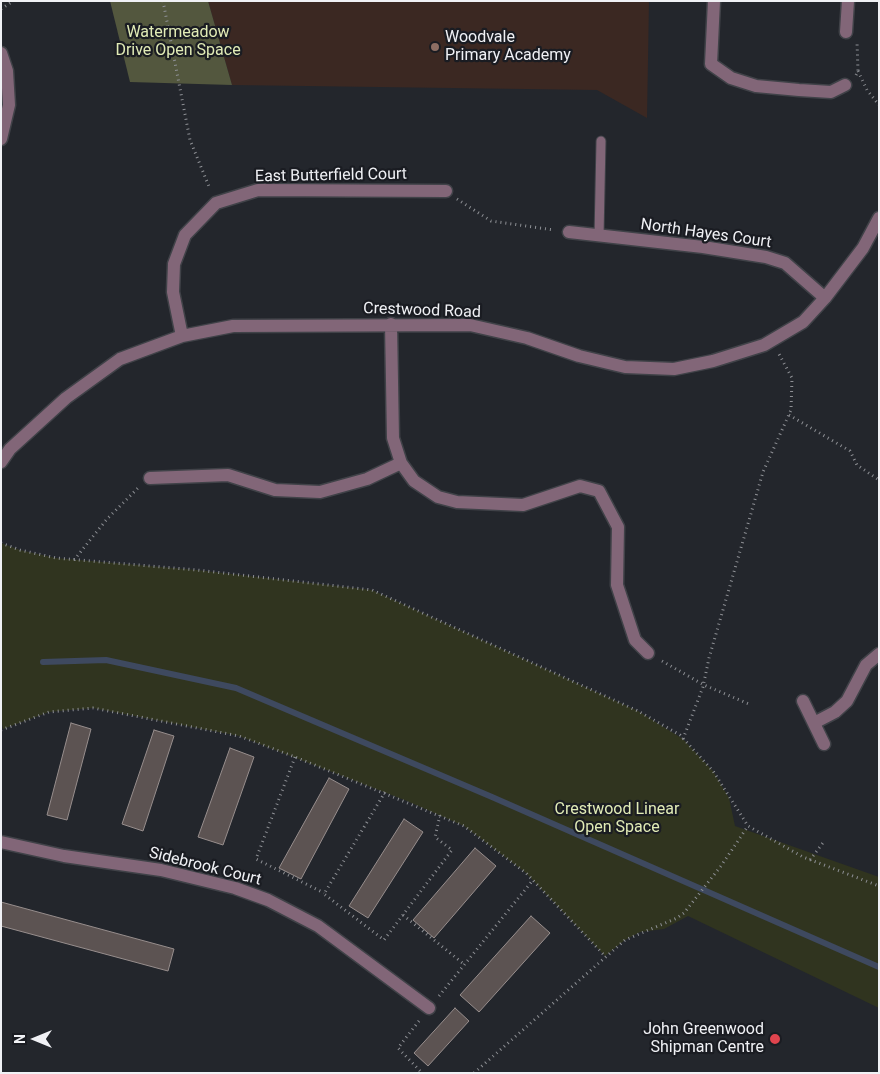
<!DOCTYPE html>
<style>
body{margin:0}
#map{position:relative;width:880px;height:1074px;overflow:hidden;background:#23262c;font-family:Roboto,sans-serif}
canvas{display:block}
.frame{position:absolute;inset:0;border:2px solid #f0f1f5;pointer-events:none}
.north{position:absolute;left:10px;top:1014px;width:50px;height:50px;-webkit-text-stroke:4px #1a1c22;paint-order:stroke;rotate:270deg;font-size:14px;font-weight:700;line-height:20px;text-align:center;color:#f0f1f5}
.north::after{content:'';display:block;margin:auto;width:18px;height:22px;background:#f0f1f5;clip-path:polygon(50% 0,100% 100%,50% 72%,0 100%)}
</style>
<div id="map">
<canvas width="880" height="1074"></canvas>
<div class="frame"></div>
<div class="north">N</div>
</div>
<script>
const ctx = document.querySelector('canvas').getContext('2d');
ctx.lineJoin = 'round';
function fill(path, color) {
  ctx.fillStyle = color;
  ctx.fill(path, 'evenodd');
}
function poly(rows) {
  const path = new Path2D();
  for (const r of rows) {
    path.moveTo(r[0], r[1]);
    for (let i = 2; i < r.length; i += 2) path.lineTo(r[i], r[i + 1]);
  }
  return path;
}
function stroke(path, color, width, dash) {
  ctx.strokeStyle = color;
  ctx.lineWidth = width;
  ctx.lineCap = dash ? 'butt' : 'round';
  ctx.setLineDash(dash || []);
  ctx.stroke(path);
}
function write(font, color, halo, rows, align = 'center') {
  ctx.font = font + ' Roboto,sans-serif';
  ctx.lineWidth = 4.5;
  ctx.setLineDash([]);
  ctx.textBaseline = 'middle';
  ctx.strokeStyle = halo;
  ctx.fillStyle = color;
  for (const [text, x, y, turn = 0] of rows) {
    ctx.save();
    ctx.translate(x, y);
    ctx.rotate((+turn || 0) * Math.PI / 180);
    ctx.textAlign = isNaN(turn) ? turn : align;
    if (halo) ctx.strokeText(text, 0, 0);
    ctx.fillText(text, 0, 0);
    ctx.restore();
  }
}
const education = poly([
 [208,1,649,1,647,118,597,90,232,85]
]);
const green = poly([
 [1,543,20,550,56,558,197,570,372,590,638,711,683,739,713,771,729,798,735,826,879,877,879,1008,688,916,664,929,640,932,625,940,605,956,526,873,464,826,407,801,239,736,93,708,49,712,3,729,1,719]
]);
const forest = poly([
 [110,1,208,1,232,85,130,82]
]);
const stream = poly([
 [43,662,106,660,236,688,492,797,879,967]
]);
const building = poly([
 [71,723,91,729,67,820,47,815,71,723],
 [154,730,174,736,143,831,122,824,154,730],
 [230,748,254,757,223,845,198,837,230,748],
 [329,778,349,789,301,879,279,868,329,778],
 [404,819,423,832,368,918,349,906,404,819],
 [475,848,496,866,434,938,413,920,475,848],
 [1,902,174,949,168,971,1,926,1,902],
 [531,916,550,933,479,1012,460,995,531,916],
 [455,1008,469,1021,428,1066,414,1053,455,1008]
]);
const path = poly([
 [163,1,190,140,210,189],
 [1,9,13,1],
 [858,71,867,90,879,105],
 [856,75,858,71,857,42],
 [457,199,491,221,554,230],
 [789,415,850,451,857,465,879,480],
 [1,543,20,550,56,558,197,570,372,590,638,711,680,735,713,771,748,826],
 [74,560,107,519,138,488],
 [662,661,704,685,749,704],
 [1,730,49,712,93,708,239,736,295,757,464,826,526,873,605,956],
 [683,739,703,687,709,658,763,472,791,410,792,378,779,354],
 [295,757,256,859,324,893],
 [385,792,324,894,384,940,452,850,435,837,440,815],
 [810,860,825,840],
 [403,915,465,965],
 [439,996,533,880],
 [419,1021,398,1048,422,1073],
 [474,1073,625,940,677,918,684,913,721,866,748,826,803,857,879,886]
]);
const service = poly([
 [599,236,601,141]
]);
const minor = poly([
 [714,1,711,64,731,78,756,86,799,90,831,92,845,85],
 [846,32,848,1],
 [1,53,7,71,9,105,1,139],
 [569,232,703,247,766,257,785,263,825,298],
 [391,324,393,438,401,463,414,481,438,497,457,502,523,505,580,486,599,491,618,527,617,585,635,640,648,653],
 [182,336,173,292,174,264,185,235,216,203,258,190,446,191],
 [1,462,10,449,66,398,120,359,182,336,233,326,470,325,527,338,579,356,625,367,674,369,713,361,764,345,803,322,825,298,863,248,879,218],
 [150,478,228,475,275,490,320,492,367,479,401,463],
 [803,701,824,744],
 [814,723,835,712,847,701,866,665,879,654],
 [1,842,64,856,161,870,235,888,268,900,318,926,429,1008]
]);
const markers = [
 [435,47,5,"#8d6e63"],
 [775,1039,6,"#e0444e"]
];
const parkNames = [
 ["Watermeadow",178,33],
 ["Drive Open Space",178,51],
 ["Crestwood Linear",617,810],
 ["Open Space",617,828]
];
const poiNames = [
 ["Woodvale",445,38],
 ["Primary Academy",445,56],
 ["John Greenwood",764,1030,"right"],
 ["Shipman Centre",764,1048,"right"]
];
const streetNames = [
 ["East Butterfield Court",331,176,-1],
 ["North Hayes Court",706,234,8],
 ["Crestwood Road",422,311,2],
 ["Sidebrook Court",205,867,14]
];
fill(education, '#3b2822');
fill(green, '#30341f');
fill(forest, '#53573e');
stroke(stream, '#3e495f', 6);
fill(building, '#5c5352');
stroke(building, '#978e8d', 1);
stroke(service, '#404248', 11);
stroke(minor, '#404248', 15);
stroke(path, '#8e9095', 3, [1, 4]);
stroke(service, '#826678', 9);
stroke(minor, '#826678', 12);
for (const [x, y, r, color] of markers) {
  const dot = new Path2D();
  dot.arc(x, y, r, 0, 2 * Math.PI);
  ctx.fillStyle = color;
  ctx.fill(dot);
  stroke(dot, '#1a1c22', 2);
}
write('16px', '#e1ebb6', '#1a1c22', parkNames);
write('16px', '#f0f1f5', '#1a1c22', poiNames, 'left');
write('16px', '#f0f1f5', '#1a1c22', streetNames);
</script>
